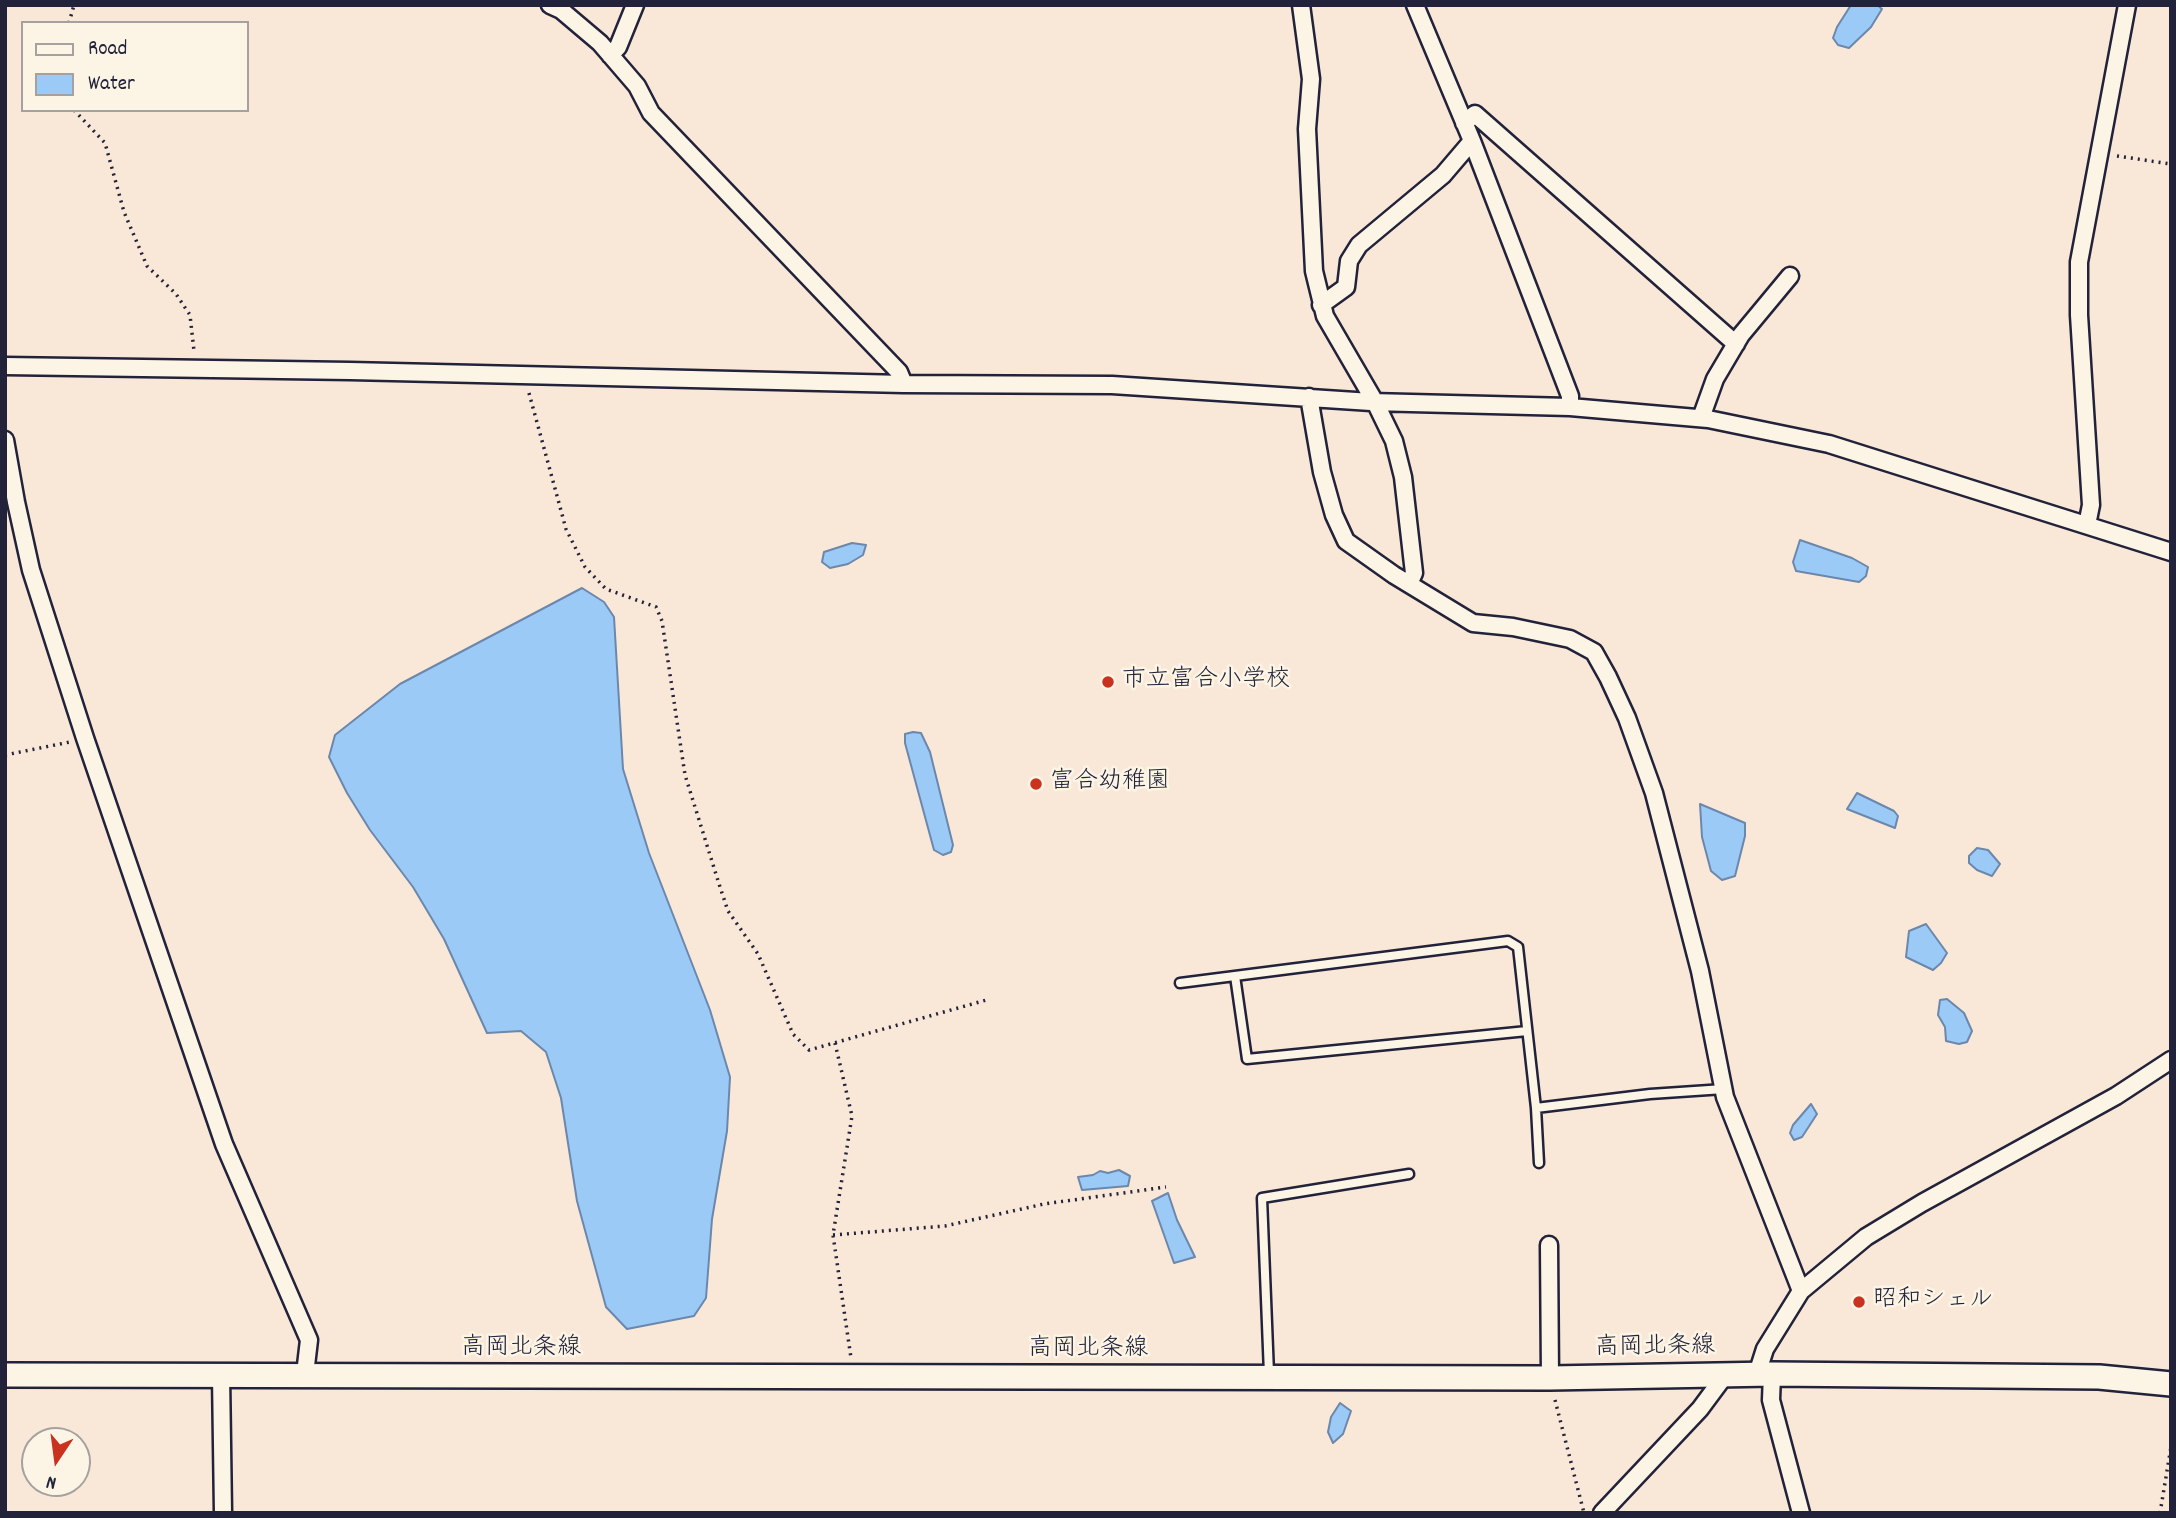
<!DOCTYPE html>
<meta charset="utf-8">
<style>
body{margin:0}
#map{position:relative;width:2176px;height:1518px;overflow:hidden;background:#f9e8d7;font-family:Dekko,sans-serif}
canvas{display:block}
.frame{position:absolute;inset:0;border:7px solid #22223b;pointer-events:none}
.legend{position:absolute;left:21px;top:21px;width:228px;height:91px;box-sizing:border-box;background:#fcf5e5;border:2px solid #a5a1a1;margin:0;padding:9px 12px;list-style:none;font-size:21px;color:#22223b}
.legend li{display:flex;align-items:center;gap:14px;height:35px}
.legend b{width:35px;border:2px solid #a5a1a1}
.north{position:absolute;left:21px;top:1427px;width:70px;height:70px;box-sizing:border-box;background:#fcf5e5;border:2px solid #a5a1a1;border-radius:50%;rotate:193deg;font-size:19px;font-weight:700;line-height:28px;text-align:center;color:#22223b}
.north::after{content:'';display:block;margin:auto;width:24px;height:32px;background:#c8321e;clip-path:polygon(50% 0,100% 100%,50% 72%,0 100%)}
</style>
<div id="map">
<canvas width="2176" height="1518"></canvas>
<div class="frame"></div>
<ul class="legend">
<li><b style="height:9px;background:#fcf5e5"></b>Road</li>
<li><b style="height:19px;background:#9ccaf7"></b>Water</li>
</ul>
<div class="north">N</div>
</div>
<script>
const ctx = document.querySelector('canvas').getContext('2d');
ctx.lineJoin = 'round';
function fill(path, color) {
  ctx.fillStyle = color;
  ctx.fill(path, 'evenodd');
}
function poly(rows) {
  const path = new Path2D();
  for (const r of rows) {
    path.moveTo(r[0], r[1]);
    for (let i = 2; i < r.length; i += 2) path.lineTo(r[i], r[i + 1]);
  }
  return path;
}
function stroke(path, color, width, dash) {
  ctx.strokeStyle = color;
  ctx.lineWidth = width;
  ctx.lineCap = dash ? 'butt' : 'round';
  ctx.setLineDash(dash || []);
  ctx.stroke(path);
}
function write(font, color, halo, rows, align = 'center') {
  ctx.font = font + ' Dekko,"Klee One",sans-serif';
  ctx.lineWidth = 5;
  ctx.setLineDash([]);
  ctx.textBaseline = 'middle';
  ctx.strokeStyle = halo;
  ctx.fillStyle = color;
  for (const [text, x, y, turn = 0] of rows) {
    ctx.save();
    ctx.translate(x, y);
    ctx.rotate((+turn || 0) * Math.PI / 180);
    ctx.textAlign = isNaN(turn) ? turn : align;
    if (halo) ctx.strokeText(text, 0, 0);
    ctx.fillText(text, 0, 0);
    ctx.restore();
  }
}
const water = poly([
 [1851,5,1877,5,1882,9,1871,27,1849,48,1838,45,1833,38,1837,27,1851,5],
 [1800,540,1852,558,1868,567,1866,576,1859,582,1796,571,1793,562,1800,540],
 [852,543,866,545,863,555,848,564,830,568,822,562,824,552,852,543],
 [582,588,604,602,614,617,623,769,649,853,710,1010,730,1077,727,1131,712,1219,706,1298,694,1316,627,1329,606,1307,577,1201,561,1098,546,1052,521,1031,487,1033,444,939,413,887,370,830,347,793,329,757,335,735,400,684,582,588],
 [913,732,921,733,930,752,953,845,951,852,943,855,934,850,905,743,905,734,913,732],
 [1857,793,1894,811,1898,816,1895,828,1847,809,1857,793],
 [1700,804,1745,823,1745,836,1735,876,1722,880,1711,871,1702,837,1700,804],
 [1977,848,1988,850,2000,864,1992,876,1977,870,1969,863,1969,856,1977,848],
 [1926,924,1947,953,1941,963,1933,970,1906,957,1909,931,1926,924],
 [1947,999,1964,1013,1972,1031,1967,1042,1959,1044,1946,1041,1945,1027,1938,1015,1940,1000,1947,999],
 [1811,1104,1817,1114,1802,1137,1794,1140,1790,1133,1793,1125,1811,1104],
 [1119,1170,1130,1176,1128,1186,1082,1190,1078,1177,1093,1175,1100,1171,1108,1173,1119,1170],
 [1168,1193,1177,1220,1195,1257,1174,1263,1152,1201,1168,1193],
 [1340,1403,1351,1411,1343,1434,1333,1443,1328,1432,1331,1417,1340,1403]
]);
const path = poly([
 [69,23,74,5],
 [74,110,105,143,124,212,147,266,176,294,190,315,194,351],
 [2117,156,2171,164],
 [529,393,566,529,585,567,606,589,656,607,662,621,685,775,720,887,728,911,758,954,793,1034,809,1050,990,999],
 [5,755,70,742],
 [835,1043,852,1116,833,1235,851,1358],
 [833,1235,945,1226,1044,1204,1166,1187],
 [1555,1400,1584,1513],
 [2160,1513,2171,1447]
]);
const service = poly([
 [1235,976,1247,1059,1527,1031],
 [1180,983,1508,941,1518,947,1536,1108,1539,1163],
 [1536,1108,1650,1094,1724,1089],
 [1269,1374,1262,1198,1409,1174]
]);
const minor = poly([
 [550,5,561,10,600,43,637,86,651,113,899,372,904,384],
 [1301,5,1311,79,1307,129,1314,271,1325,316,1375,402,1394,441,1403,477,1414,573,1409,584],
 [1415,5,1472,141,1570,396,1570,407],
 [610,55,618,47,635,5],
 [1464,123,1475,114,1736,344],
 [1321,305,1346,287,1349,261,1359,245,1443,175,1472,141],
 [5,366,350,371,904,384,1112,385,1371,402,1570,407,1708,419,1829,444,2171,552],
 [1309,397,1322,472,1334,515,1346,541,1394,575,1473,623,1513,627,1570,639,1594,652,1608,677,1627,718,1654,793,1700,971,1725,1097,1801,1291],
 [1701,418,1715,379,1741,335,1790,276],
 [5,440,16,502,31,570,85,738,224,1144,309,1340,305,1374],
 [2087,525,2091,505,2079,315,2079,262,2127,5],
 [1549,1245,1550,1378],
 [1757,1374,1765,1349,1801,1291,1866,1237,1922,1203,2116,1096,2171,1060],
 [1772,1374,1771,1400,1801,1513],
 [221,1375,223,1513],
 [1602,1513,1700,1409,1726,1374]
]);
const secondary = poly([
 [5,1375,1550,1378,1772,1374,2099,1377,2171,1384]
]);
const markers = [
 [1108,682,7,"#c8321e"],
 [1036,784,7,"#c8321e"],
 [1859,1302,7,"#c8321e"]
];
const poiNames = [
 ["市立富合小学校",1122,682],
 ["富合幼稚園",1050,784],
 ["昭和シェル",1873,1302]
];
const streetNames = [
 ["高岡北条線",1655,1349,-1],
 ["高岡北条線",521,1350],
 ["高岡北条線",1088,1351]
];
fill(water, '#9ccaf7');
stroke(water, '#6b87ac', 2);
stroke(service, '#22223b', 13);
stroke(minor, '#22223b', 21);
stroke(secondary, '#22223b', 28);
stroke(path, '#22223b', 3.5, [2, 5]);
stroke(service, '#fcf5e5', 8);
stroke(minor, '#fcf5e5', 16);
stroke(secondary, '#fcf5e5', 23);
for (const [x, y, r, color] of markers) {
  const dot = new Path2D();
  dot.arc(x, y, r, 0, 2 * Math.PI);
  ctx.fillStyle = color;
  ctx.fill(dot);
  stroke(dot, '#fcf5e5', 2.5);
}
write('24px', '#22223b', '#fcf5e5', poiNames, 'left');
write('24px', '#22223b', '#fcf5e5', streetNames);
</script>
